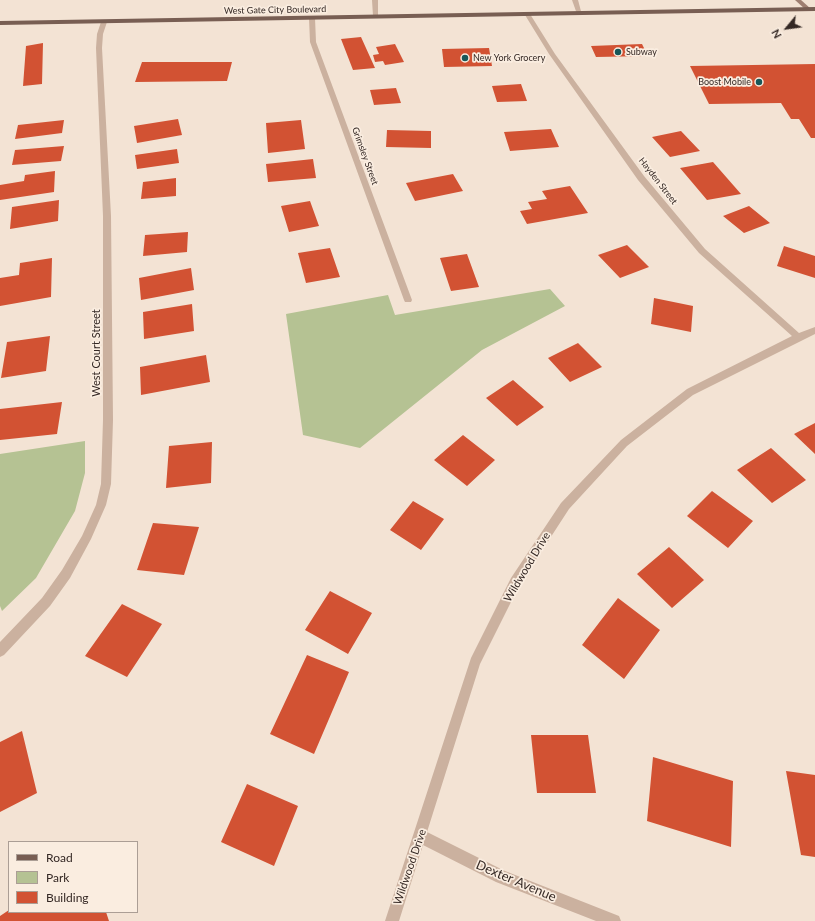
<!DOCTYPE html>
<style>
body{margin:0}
#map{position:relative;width:815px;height:921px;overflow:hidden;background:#f3e3d4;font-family:Lato,sans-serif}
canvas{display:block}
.legend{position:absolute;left:8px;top:841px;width:130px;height:72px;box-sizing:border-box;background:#faede0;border:1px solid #ab9e95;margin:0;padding:5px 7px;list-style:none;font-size:12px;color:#342824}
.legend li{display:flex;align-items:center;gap:8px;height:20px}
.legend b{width:20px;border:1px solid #ab9e95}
.north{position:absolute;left:767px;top:8px;width:40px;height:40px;-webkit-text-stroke:3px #faede0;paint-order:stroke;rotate:241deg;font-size:11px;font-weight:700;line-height:16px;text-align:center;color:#342824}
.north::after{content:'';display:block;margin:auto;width:14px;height:18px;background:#342824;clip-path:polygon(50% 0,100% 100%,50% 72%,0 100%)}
</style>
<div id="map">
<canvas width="815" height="921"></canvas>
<ul class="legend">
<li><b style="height:5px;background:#785e53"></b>Road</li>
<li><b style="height:11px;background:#b5c293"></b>Park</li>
<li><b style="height:11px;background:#d25233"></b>Building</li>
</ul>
<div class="north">N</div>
</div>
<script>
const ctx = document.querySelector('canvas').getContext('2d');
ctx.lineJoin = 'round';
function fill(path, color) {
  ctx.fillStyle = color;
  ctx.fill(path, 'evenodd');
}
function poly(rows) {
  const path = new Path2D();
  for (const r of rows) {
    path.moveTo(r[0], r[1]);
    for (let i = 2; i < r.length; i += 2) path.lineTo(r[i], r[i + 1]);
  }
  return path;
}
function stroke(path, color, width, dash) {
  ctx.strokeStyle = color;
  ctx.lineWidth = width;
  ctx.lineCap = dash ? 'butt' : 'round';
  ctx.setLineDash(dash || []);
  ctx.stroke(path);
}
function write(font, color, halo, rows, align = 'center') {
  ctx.font = font + ' Lato,sans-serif';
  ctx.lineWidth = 3.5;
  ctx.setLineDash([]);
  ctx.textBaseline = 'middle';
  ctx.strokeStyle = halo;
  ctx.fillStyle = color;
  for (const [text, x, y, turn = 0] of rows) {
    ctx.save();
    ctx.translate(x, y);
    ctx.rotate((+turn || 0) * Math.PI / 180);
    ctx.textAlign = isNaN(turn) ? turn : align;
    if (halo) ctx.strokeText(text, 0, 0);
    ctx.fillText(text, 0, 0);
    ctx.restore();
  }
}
const green = poly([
 [550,289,565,306,482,350,360,448,303,435,286,314,388,295,395,315],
 [85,441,85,473,75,511,36,578,2,611,0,606,0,454]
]);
const building = poly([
 [361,37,375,68,353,70,341,39],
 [43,43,42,84,23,86,26,46],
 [395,44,404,62,385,65,383,61,375,62,373,55,379,54,376,47],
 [642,44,648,56,596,57,591,46],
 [489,48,492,66,444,67,442,49],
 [142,62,232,62,227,81,135,82],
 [815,64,815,138,811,138,799,119,791,119,781,103,709,104,690,66],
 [521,84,527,101,497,102,492,86],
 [396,88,401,103,374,105,370,90],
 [178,119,182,135,137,143,134,126],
 [64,120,62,133,15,139,18,125],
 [301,120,305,149,268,153,266,123],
 [551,129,559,147,510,151,504,132],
 [387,130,431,131,431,148,386,147],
 [681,131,700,151,670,157,652,137],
 [64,146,61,161,12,165,15,150],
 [177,149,179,163,137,169,135,155],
 [313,159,316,178,268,182,266,164],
 [713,162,741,194,707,200,680,168],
 [55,171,54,192,0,200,0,185,24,181,25,175],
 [453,174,463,191,415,201,406,183],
 [176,178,176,196,141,199,143,182],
 [570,186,588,213,527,224,520,211,532,209,528,202,547,199,542,191],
 [59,200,58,221,10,229,12,207],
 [310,201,319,226,289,232,281,206],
 [749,206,770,223,744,233,723,216],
 [188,232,187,252,143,256,145,235],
 [627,245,649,267,620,278,598,255],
 [784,246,815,256,815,278,777,266],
 [330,248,340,277,306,283,298,253],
 [467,254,479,287,451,291,440,258],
 [52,258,51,297,0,306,0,278,19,275,20,263],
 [191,268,194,290,141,300,139,278],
 [654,298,693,306,691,332,651,324],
 [192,304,194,331,144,339,143,312],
 [50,336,46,371,1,378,7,342],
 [578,343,602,367,570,382,548,358],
 [206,355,210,382,141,395,140,367],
 [513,380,544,407,517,426,486,398],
 [62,402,57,434,0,440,0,409],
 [815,423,815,454,794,434],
 [463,435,495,460,467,486,434,460],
 [212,442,211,483,166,488,169,446],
 [771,448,806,480,772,503,737,470],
 [712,491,753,521,728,548,687,516],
 [413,501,444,519,421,550,390,530],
 [153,523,199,527,184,575,137,570],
 [669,547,704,580,672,608,637,574],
 [330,591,372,613,348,654,305,630],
 [618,598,660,630,624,679,582,645],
 [122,604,162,624,127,677,85,656],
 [307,655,349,672,314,754,270,734],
 [22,731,37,793,0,812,0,742],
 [531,735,588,735,596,793,537,793],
 [653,757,733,781,731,847,647,821],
 [786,771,815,775,815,857,801,855],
 [247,784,298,806,274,866,221,842],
 [9,910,9,912,106,912,109,921,0,921,0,916]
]);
const lane = poly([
 [572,0,578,0,582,15,577,14,572,0]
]);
const street = poly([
 [372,0,378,0,378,17,373,16,372,0],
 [526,14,530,14,555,54,644,176,705,249,799,333,815,327,815,334,693,395,627,446,569,509,519,586,480,664,427,832,505,871,619,916,621,921,596,921,496,882,423,845,399,921,385,921,471,658,511,578,561,503,621,440,687,389,792,336,699,253,638,180,549,54,525,15,526,14],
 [312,16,315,18,316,42,412,300,411,302,405,302,404,300,310,42,309,18,312,16],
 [104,20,107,22,103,34,102,48,111,216,113,420,111,484,106,505,91,539,70,578,50,606,4,655,0,657,0,642,42,598,62,570,82,536,96,505,101,484,103,420,103,216,96,48,97,34,101,22,104,20]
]);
const secondary = poly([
 [795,0,801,0,811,9,806,10,795,0]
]);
const primary = poly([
 [815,7,815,11,0,25,0,21,815,7]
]);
const markers = [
 [618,52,4,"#165759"],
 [465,58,4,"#165759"],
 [759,82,4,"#165759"]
];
const farStreetnames = [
 ["West Gate City Boulevard",275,10,-1],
 ["Grimsley Street",365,156,70],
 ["Hayden Street",658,181,52]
];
const farPoinames = [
 ["Subway",626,52],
 ["New York Grocery",473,58],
 ["Boost Mobile",751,82,"right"]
];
const streetNames = [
 ["West Court Street",96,353,-90],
 ["Wildwood Drive",527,567,-59],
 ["Wildwood Drive",410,867,-71]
];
const nearStreetnames = [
 ["Dexter Avenue",516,881,23]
];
fill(green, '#b5c293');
fill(building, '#d25233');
fill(lane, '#cbb19f');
fill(street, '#cbb19f');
fill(secondary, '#9f7f71');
fill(primary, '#785e53');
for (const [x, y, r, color] of markers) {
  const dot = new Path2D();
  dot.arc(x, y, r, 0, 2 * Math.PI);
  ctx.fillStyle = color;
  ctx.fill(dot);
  stroke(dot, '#faede0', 1.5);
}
write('9px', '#342824', '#faede0', farStreetnames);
write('9px', '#342824', '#faede0', farPoinames, 'left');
write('11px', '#342824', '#faede0', streetNames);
write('13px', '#342824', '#faede0', nearStreetnames);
</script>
